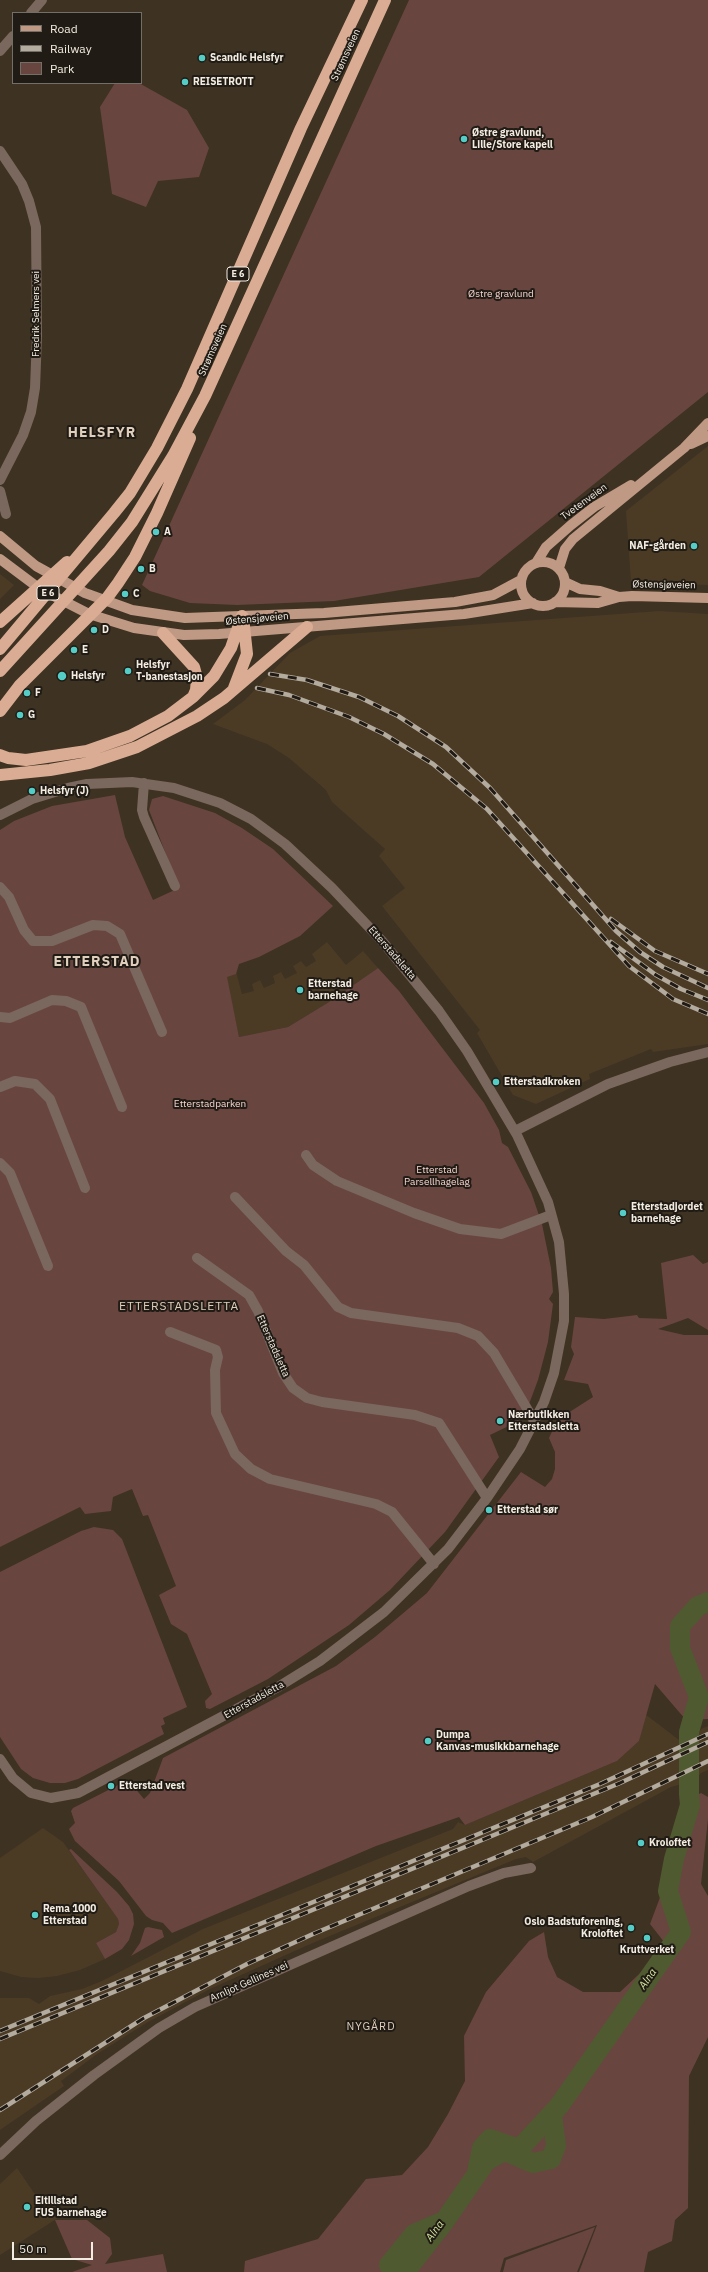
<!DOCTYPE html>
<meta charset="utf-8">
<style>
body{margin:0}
#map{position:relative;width:708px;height:2272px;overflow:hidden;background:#3e3222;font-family:"IBM Plex Sans",sans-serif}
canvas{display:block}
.legend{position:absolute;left:12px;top:12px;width:130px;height:72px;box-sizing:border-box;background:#201b14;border:1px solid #746f66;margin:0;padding:5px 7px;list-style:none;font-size:12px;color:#f3ece2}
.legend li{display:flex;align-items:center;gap:8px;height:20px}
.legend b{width:20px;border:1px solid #746f66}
.scale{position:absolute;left:12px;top:2242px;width:81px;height:18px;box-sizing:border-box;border:2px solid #f3ece2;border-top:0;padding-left:5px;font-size:12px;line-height:14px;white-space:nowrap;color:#f3ece2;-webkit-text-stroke:3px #201b14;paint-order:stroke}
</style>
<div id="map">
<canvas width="708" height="2272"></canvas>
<ul class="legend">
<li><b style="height:5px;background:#bf9984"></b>Road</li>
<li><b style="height:5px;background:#b4ab9f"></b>Railway</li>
<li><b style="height:11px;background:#694540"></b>Park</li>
</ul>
<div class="scale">50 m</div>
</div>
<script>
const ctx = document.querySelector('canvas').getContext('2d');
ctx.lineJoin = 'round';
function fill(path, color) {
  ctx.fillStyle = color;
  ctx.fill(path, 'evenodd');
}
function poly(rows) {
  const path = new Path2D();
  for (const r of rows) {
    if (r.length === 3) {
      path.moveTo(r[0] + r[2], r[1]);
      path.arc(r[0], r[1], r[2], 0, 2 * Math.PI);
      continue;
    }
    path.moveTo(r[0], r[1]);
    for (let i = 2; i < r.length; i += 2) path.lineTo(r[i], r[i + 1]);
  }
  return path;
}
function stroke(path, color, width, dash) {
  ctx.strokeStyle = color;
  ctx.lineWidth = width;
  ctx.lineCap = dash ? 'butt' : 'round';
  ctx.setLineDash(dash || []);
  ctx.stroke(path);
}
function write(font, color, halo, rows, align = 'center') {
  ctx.font = font + ' "IBM Plex Sans",sans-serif';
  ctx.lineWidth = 4;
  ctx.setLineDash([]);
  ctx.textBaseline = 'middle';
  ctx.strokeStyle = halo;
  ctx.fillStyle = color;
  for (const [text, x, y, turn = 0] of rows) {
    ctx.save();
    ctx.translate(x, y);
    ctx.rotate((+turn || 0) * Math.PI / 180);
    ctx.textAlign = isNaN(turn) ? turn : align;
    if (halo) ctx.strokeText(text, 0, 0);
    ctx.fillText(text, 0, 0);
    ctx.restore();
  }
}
const built = poly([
 [708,446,708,585,631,582,626,511],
 [0,574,14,585,0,599],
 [659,611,708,614,708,1044,653,1052,651,1049,589,1074,590,1079,536,1104,513,1095,477,1033,480,1030,382,906,405,888,379,856,385,849,332,802,326,790,289,758,267,744,213,724,245,700,290,653,320,636],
 [327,942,346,965,363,951,378,968,329,1002,288,1027,239,1037,226,977,236,972,242,994,254,991,252,984,260,980,264,988,275,983,273,976,281,972,285,979,297,973,293,966,301,961,306,967,316,961,312,954],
 [645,1714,683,1743,698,1735,701,1729,708,1726,708,1770,701,1773,694,1781,671,1787,533,1862,526,1857,516,1859,308,1945,210,1989,148,2022,97,2054,61,2081,64,2086,0,2130,0,1998,29,1998,39,2004,50,1996,82,1989,102,1981,203,1929,453,1829,458,1822,465,1825,617,1761,639,1741],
 [43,1828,63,1842,118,1919,119,1924,116,1932,96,1943,105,1959,80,1970,57,1976,38,1978,21,1977,0,1971,0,1858],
 [17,2168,34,2193,41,2197,46,2196,61,2216,0,2255,0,2184]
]);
const green = poly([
 [409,0,708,0,708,392,479,577,334,601,237,605,190,603,150,591,142,585],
 [115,83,139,83,187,110,209,148,199,177,158,181,146,207,112,194,100,107],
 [115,795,125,837,153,900,179,888,149,810,152,799,163,796,215,813,242,828,273,849,333,906,300,936,259,957,239,964,236,974,227,977,239,1037,288,1027,329,1002,378,968,399,991,484,1103,499,1130,502,1143,508,1147,531,1192,542,1224,551,1268,553,1292,549,1299,553,1304,548,1342,538,1380,529,1404,521,1420,490,1435,499,1457,445,1532,390,1590,349,1625,268,1679,210,1709,206,1708,205,1701,212,1694,187,1634,171,1624,159,1595,176,1586,148,1515,143,1516,132,1489,113,1497,111,1511,85,1514,80,1507,0,1547,0,830,14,821,52,806],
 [693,1255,703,1264,708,1262,708,1330,688,1318,658,1329,684,1335,708,1335,708,1719,686,1720,655,1684,639,1741,617,1761,465,1825,459,1817,376,1846,172,1933,163,1923,152,1920,146,1916,119,1881,75,1841,69,1829,75,1823,71,1811,73,1808,128,1780,144,1799,150,1793,163,1758,336,1666,375,1637,427,1593,521,1472,545,1487,552,1479,555,1469,555,1452,549,1438,562,1410,568,1413,593,1397,588,1384,564,1380,574,1354,571,1347,575,1317,604,1319,637,1315,639,1318,667,1319,661,1263],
 [94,1527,113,1530,122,1539,187,1707,163,1718,165,1724,161,1726,164,1734,78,1779,65,1783,50,1783,33,1778,21,1769,0,1737,0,1572,81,1531],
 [701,1793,708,1797,708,1819,701,1884,708,1896,708,2037,689,2076,688,2208,675,2220,672,2241,648,2252,644,2272,579,2272,597,2225,504,2258,500,2272,244,2272,245,2261,318,2239,366,2179,402,2175,428,2147,448,2114,465,2081,464,2036,486,1992,529,1941,544,1932,548,1957,557,1977,583,1992,620,1992,668,1947,650,1924,688,1823,691,1798],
 [71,1849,117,1892,129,1906,133,1914,134,1924,129,1940,122,1949,105,1959,96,1943,116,1932,119,1924,118,1919,69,1850],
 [148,1927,162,1930,164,1937,131,1956,140,1943,145,1928],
 [55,2220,87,2220,110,2238,112,2254,105,2264,163,2254,167,2272,72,2272,92,2265,72,2259],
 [595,2227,577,2272,503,2272,506,2260]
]);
const river = poly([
 [505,2151,533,2163,551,2159,556,2146,552,2114],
 [477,2172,482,2148,490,2139,516,2148],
 [389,2265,414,2234,442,2222],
 [405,2272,444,2222,486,2161,502,2152,522,2146,559,2106,681,1932,668,1891,674,1859,690,1805,689,1794,689,1732,699,1697,680,1648,680,1626,698,1606,708,1602]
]);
const minor = poly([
 [31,13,42,0],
 [0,51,13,36],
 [0,151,22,184,29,201,36,227,37,336,35,388,31,412,23,435,0,480],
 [0,491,6,514],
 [144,783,142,810,144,817,175,886],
 [0,815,32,799,68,788,87,784,132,782,174,788,220,803,251,819,285,844,332,888,382,941,439,1011,467,1051,517,1135,548,1202,559,1242,564,1294,564,1321,554,1373,544,1402,520,1449,487,1498,448,1549,384,1612,320,1661,278,1687,78,1793,51,1798,31,1793,13,1778,0,1759],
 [0,887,9,897,24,930,33,941,52,941,93,925,107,926,120,934,162,1032],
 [0,1017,10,1018,52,1000,66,1001,81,1007,122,1107],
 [0,1087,15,1081,35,1084,50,1099,85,1188],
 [515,1131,608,1084,670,1062,708,1052],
 [306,1155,313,1165,337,1181,414,1213,460,1229,501,1234,551,1215],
 [0,1163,10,1173,48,1266],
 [235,1197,286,1251,304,1265,338,1307,351,1313,458,1328,478,1336,494,1353,535,1422],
 [197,1258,249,1295,258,1311,283,1373,293,1388,307,1398,322,1402,415,1415,439,1423,487,1498],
 [170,1332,216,1350,218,1357,215,1370,216,1413,235,1454,251,1469,270,1479,376,1504,392,1512,434,1564],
 [0,2155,36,2121,94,2075,159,2028,195,2007,469,1886,504,1873,531,1868]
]);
const major = poly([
 [691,444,708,436],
 [0,536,36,566,85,593,132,610,185,618,324,613,455,602,493,595,521,580],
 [0,559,40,589,89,614,134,628,184,635,219,634,464,614,533,603],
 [543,584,22],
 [536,563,546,547,571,525,594,507,631,485],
 [559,568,565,549,573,539,684,448,708,423],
 [565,582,580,589,600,591,619,597],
 [555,602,598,603,619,597,632,596,708,598]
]);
const highway = poly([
 [0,622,67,562],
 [163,633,194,667,197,678,196,690,193,697],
 [0,649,114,513,130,493,157,448,187,389,301,128,362,0],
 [0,671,109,551,132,522,173,456,205,396,385,0],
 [234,688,247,654,243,617],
 [0,711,20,685,107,598,118,583,135,557,157,513,190,438],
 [0,755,8,758,26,760,87,751,130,736,168,716,193,697,214,676,231,648,242,616],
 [0,775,50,770,89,763,137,747,197,716,224,698,307,627]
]);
const rail = poly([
 [270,674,307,680,359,697,398,716,446,747,490,788,616,931,640,952,663,967,708,988],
 [257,688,289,695,349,717,384,734,433,764,487,809,629,966,673,999,708,1014],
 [611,919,655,951,708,974],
 [611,942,656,975,681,989,708,1000],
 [0,2031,600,1784,708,1734],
 [0,2039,620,1783,708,1742],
 [0,2110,144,2018,247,1964,313,1934,592,1817,708,1761]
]);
const markers = [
 [202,58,4,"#54cdc6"],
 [185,82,4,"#54cdc6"],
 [464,139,4,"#54cdc6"],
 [156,532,4,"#54cdc6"],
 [694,546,4,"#54cdc6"],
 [141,569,4,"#54cdc6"],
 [125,594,4,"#54cdc6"],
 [94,630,4,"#54cdc6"],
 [74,650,4,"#54cdc6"],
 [128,671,4,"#54cdc6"],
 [62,676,5,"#54cdc6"],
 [27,693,4,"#54cdc6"],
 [20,715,4,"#54cdc6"],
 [32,791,4,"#54cdc6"],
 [300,990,4,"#54cdc6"],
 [496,1082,4,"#54cdc6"],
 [623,1213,4,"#54cdc6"],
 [500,1421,4,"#54cdc6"],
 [489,1510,4,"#54cdc6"],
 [428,1741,4,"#54cdc6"],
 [111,1786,4,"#54cdc6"],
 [641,1843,4,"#54cdc6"],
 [35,1915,4,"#54cdc6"],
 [631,1928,4,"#54cdc6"],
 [647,1938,4,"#54cdc6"],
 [27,2207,4,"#54cdc6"]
];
const shields = [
 [238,274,22],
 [48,593,22]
];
const shieldNames = [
 ["E 6",238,274],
 ["E 6",48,593]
];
const streetNames = [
 ["Strømsveien",346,55,-65],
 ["Fredrik Selmers vei",36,314,-90],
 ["Strømsveien",213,350,-66],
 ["Tvetenveien",584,502,-36],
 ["Østensjøveien",664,585,1],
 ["Østensjøveien",257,619,-5],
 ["Etterstadsletta",392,953,49],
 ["Etterstadsletta",273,1346,66],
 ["Etterstadsletta",254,1700,-29],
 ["Arnljot Gellines vei",249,1982,-24]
];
const poiNames = [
 ["Scandic Helsfyr",210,58],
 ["REISETROTT",193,82],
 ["Østre gravlund,",472,133],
 ["Lille/Store kapell",472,145],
 ["A",164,532],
 ["NAF-gården",686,546,"right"],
 ["B",149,569],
 ["C",133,594],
 ["D",102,630],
 ["E",82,650],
 ["Helsfyr",136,665],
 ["T-banestasjon",136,677],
 ["Helsfyr",71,676],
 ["F",35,693],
 ["G",28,715],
 ["Helsfyr (J)",40,791],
 ["Etterstad",308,984],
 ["barnehage",308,996],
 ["Etterstadkroken",504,1082],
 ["Etterstadjordet",631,1207],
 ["barnehage",631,1219],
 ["Nærbutikken",508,1415],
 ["Etterstadsletta",508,1427],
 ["Etterstad sør",497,1510],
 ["Dumpa",436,1735],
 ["Kanvas-musikkbarnehage",436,1747],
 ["Etterstad vest",119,1786],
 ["Kroloftet",649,1843],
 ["Rema 1000",43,1909],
 ["Etterstad",43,1921],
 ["Oslo Badstuforening,",623,1922,"right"],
 ["Kroloftet",623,1934,"right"],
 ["Kruttverket",647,1950,"center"],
 ["Eitillstad",35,2201],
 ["FUS barnehage",35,2213]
];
const parkNames = [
 ["Østre gravlund",501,294],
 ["Etterstadparken",210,1104],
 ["Etterstad",437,1170],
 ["Parsellhagelag",437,1182]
];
const waterNames = [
 ["Alna",648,1979,-55],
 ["Alna",435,2231,-54]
];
const neighbourhoodNames = [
 ["NYGÅRD",371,2027]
];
const quarterNames = [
 ["ETTERSTADSLETTA",179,1307]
];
const districtNames = [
 ["HELSFYR",102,433],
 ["ETTERSTAD",97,962]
];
fill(built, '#4b3b25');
fill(green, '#694540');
stroke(river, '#505a30', 20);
stroke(minor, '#7a675d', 10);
stroke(major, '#bf9984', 10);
stroke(highway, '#daac94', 12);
stroke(rail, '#b4ab9f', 4.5);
stroke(rail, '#201b14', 3, [9]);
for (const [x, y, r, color] of markers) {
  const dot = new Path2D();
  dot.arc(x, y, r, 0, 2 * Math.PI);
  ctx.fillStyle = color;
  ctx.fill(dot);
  stroke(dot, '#201b14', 1.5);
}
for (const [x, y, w] of shields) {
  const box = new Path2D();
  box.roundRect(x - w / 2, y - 7, w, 14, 3);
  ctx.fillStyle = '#201b14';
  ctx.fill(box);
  stroke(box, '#f3ece2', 1);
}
write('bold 9px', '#f3ece2', null, shieldNames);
write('10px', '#f3ece2', '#201b14', streetNames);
write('bold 10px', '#f3ece2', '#201b14', poiNames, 'left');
write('10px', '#f6d5d1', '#201b14', parkNames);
write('italic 11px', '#d3e59e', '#201b14', waterNames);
ctx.letterSpacing = '1px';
write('11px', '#dfcfbc', '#201b14', neighbourhoodNames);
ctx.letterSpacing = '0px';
ctx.letterSpacing = '1px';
write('12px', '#dfcfbc', '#201b14', quarterNames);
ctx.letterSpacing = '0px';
ctx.letterSpacing = '1px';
write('bold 14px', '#dfcfbc', '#201b14', districtNames);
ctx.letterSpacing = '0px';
</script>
